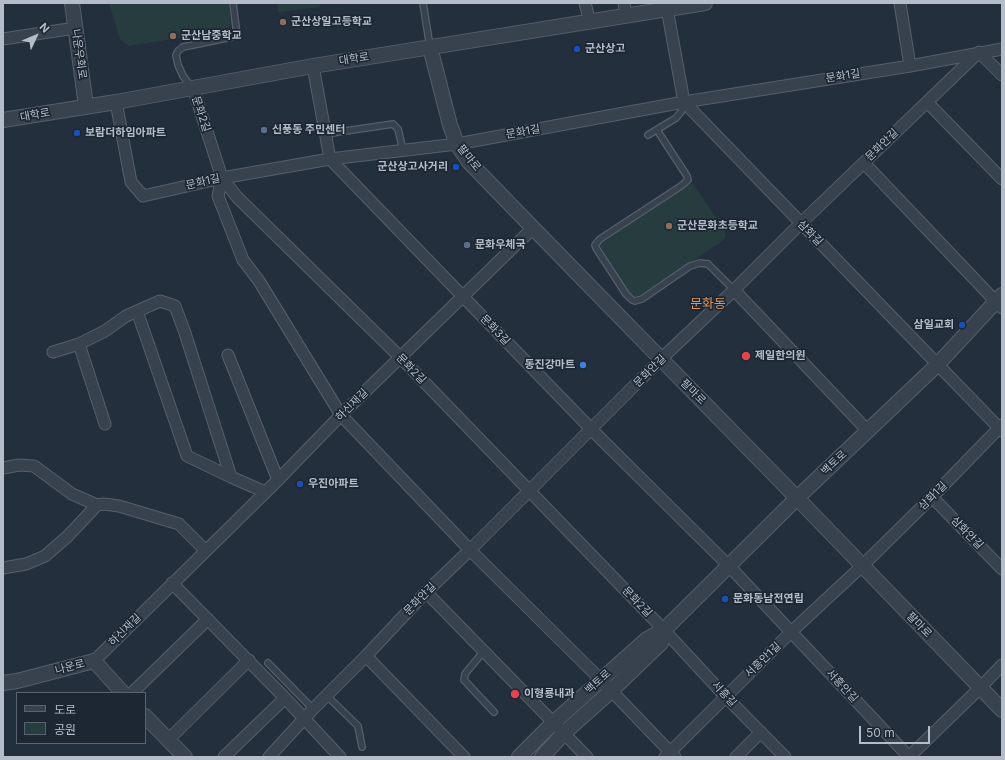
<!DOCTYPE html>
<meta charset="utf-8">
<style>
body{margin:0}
#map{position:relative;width:1005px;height:760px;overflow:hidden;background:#242f3e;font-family:Inter,"Noto Sans KR",sans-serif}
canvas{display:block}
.frame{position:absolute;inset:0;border:4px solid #b4bcc9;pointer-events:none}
.legend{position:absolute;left:16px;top:692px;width:130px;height:52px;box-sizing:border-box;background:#1d2633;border:1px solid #59626f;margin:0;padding:5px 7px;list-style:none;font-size:12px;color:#b4bcc9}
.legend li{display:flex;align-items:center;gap:8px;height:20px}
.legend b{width:20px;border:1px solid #59626f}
.north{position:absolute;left:16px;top:16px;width:40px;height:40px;-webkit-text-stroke:3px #1d2633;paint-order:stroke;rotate:46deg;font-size:11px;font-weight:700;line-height:16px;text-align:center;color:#b4bcc9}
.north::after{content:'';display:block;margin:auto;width:14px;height:18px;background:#b4bcc9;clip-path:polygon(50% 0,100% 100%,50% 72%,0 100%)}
.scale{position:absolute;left:859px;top:726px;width:71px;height:18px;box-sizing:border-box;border:2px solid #b4bcc9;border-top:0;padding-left:5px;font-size:12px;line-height:14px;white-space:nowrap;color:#b4bcc9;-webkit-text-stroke:3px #1d2633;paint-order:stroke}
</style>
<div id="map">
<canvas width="1005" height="760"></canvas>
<div class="frame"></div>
<ul class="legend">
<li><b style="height:5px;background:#38414e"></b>도로</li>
<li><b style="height:11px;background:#263c3f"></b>공원</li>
</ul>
<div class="north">N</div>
<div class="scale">50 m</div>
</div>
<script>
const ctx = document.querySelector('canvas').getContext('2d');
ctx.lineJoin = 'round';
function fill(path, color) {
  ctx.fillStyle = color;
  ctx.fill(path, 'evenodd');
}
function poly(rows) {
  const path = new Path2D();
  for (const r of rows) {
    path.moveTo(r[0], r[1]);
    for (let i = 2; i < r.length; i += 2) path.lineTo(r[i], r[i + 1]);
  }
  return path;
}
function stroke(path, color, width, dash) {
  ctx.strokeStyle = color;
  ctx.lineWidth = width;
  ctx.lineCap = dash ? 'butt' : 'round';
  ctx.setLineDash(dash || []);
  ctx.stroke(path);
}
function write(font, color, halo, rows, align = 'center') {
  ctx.font = font + ' Inter,"Noto Sans KR",sans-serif';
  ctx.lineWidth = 3.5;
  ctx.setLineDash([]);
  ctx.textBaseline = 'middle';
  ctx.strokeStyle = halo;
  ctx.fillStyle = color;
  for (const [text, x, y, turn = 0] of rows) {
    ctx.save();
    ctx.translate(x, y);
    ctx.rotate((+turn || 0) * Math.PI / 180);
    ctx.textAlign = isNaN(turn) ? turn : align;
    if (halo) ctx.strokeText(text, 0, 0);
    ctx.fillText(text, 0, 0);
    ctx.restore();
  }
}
const green = poly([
 [109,3,228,3,231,23,230,27,227,30,129,46,120,39],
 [277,3,320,3,320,7,278,12],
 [689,184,693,184,696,188,723,228,725,232,725,238,721,242,640,295,635,297,632,296,628,292,600,249,600,243]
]);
const service = poly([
 [423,3,430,47],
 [192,88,183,76,178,65,176,55,178,51,183,47,232,37,236,31,236,27,233,3],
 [657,130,687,176,688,180,681,186,600,239,595,245,596,248,626,294,632,300,635,301,642,299,690,266,700,263,708,264,734,290],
 [325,134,393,124,398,129,403,150],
 [648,135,676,118,681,112,684,102],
 [483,652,465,674,464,680,494,712],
 [268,663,313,709],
 [326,695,358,726,362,747]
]);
const minor = poly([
 [585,3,590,22],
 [624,3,626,16],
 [666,3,684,102,1002,431],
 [900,3,910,66],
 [3,39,75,28],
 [313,66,330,159,592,430,729,566,909,757],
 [193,88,222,178,237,197,400,357,664,630,726,697,785,757],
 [116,102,131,182,143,196,222,178,330,159,457,144,684,102,910,66,1002,49],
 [927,102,1002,179],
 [864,163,1002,308],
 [222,178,218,196,243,260,259,281,341,415,470,550,601,680,675,757],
 [734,290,868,431],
 [137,311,187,456,231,477,265,492],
 [79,344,105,424],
 [53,352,79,344,105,331,126,316,160,301,175,306,185,333,231,477],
 [228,355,278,480],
 [3,468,19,465,34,466,72,494,97,505],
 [932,497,1002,569],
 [3,568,26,564,45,556,68,536,97,505,104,504,119,506,179,524,205,550],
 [172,583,285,698,340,757],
 [426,592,587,757],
 [366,656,464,757],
 [94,661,278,480,341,415,533,228],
 [132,693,208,619],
 [168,740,249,660],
 [224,757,285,698],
 [269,757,313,709,366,656,426,592,470,550,661,359,734,290,800,224,979,52,1002,75],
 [665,757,791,632,862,566,932,497,1002,425],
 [736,757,761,732],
 [909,757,980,688,1002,665]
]);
const tertiary = poly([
 [72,3,86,106],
 [430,47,450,125,457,144,469,162,533,228,797,498,1002,710],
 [3,120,116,102,313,66,705,3],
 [3,683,17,681,94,661,123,693],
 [145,716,185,757],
 [519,757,553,723,647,639,664,630,797,498,937,365,1002,295],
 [542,757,564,733,610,692,661,643,664,630]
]);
const markers = [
 [283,22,4,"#8d6e63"],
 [173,36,4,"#8d6e63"],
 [577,49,4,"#1a4fb4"],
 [264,130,4,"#5c6f8a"],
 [77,133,4,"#1a4fb4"],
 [456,167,4,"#1a4fb4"],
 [669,226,4,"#8d6e63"],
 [467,245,4,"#5c6f8a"],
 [962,325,4,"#1a4fb4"],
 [746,356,5,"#e0444e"],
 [583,365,4,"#3f7fe0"],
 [300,484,4,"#1a4fb4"],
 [725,599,4,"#1a4fb4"],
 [515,694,5,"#e0444e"]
];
const poiNames = [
 ["군산상일고등학교",291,22],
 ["군산남중학교",181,36],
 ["군산상고",585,49],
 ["신풍동 주민센터",272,130],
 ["보람더하임아파트",85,133],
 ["군산상고사거리",448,167,"right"],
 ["군산문화초등학교",677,226],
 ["문화우체국",475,245],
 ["삼일교회",954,325,"right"],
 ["제일한의원",755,356],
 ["동진강마트",575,365,"right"],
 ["우진아파트",308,484],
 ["문화동남전연립",733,599],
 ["이형룡내과",524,694]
];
const streetNames = [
 ["나운우회로",79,54,82],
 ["대학로",354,59,-9],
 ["문화1길",843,76,-9],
 ["문화2길",201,114,72],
 ["대학로",35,115,-10],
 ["문화1길",523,132,-10],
 ["문화안길",882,145,-44],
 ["팔마로",469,158,51],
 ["문화1길",203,182,-13],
 ["삼화길",810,233,46],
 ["문화3길",495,330,46],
 ["문화2길",411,369,46],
 ["문화안길",650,371,-45],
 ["팔마로",693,392,45],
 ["하신재길",352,405,-45],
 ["백토로",834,463,-43],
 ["삼화1길",933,496,-45],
 ["삼화안길",967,533,46],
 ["문화안길",420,599,-46],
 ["문화2길",637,602,46],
 ["팔마로",919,625,46],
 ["하신재길",125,630,-45],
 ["서흥안1길",763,660,-44],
 ["나운로",70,667,-15],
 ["백토로",598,682,-42],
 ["서흥안길",842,686,47],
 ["서흥길",724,694,47]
];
const quarterNames = [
 ["문화동",708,304]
];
fill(green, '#263c3f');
stroke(service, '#565f6c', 8);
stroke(minor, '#565f6c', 13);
stroke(tertiary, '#565f6c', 16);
stroke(service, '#38414e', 5.5);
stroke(minor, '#38414e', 11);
stroke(tertiary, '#38414e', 14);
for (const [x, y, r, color] of markers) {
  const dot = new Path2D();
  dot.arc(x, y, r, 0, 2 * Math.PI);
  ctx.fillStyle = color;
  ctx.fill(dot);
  stroke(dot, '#1d2633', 1.5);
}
write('bold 11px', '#b4bcc9', '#1d2633', poiNames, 'left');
write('11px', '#b4bcc9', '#1d2633', streetNames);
write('13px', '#d59563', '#1d2633', quarterNames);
</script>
